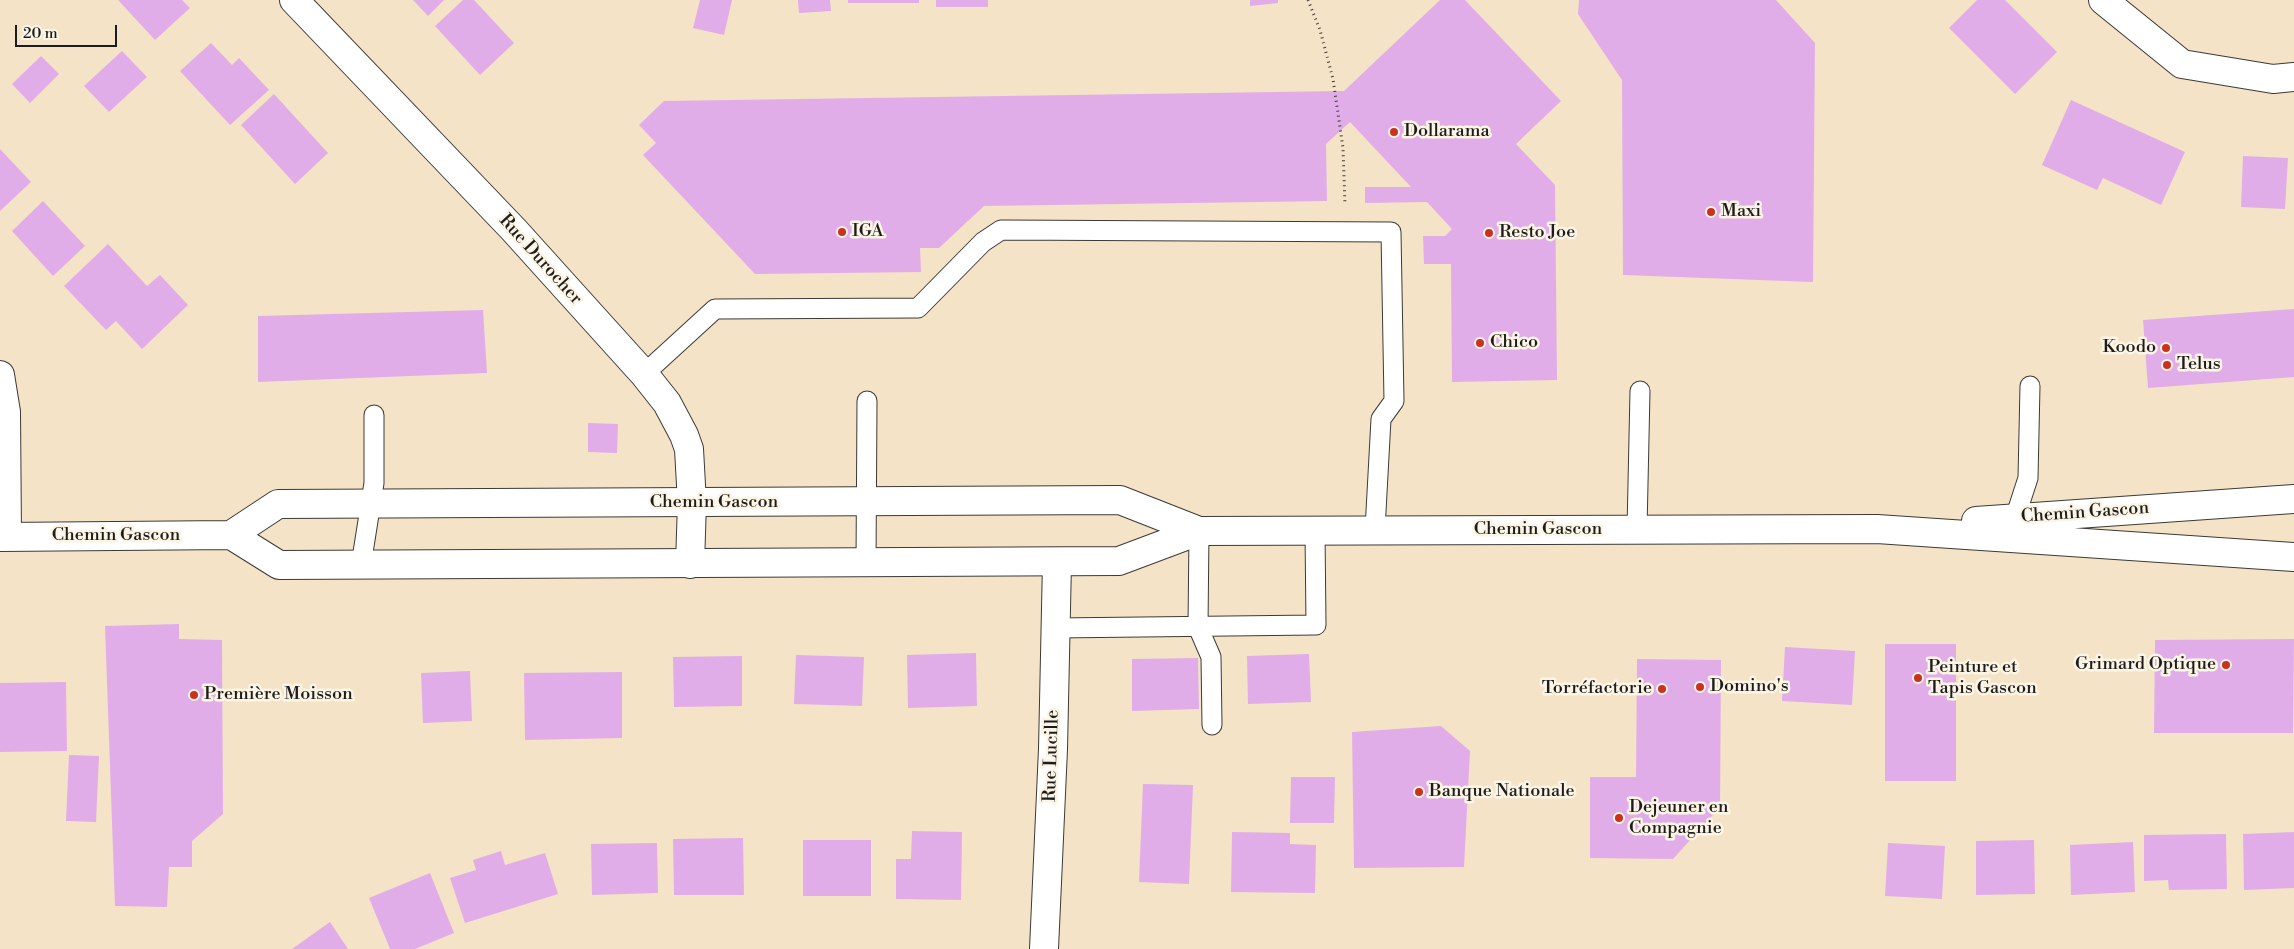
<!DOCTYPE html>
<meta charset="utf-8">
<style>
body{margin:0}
#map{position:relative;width:2294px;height:949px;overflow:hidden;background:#f4e3c6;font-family:"Libre Bodoni",serif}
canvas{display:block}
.scale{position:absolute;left:15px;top:25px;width:102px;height:22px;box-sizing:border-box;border:2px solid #1c1c1c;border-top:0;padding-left:6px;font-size:15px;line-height:18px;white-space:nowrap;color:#1c1c1c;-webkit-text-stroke:4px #fcf5e5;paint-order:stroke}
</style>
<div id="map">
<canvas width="2294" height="949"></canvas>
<div class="scale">20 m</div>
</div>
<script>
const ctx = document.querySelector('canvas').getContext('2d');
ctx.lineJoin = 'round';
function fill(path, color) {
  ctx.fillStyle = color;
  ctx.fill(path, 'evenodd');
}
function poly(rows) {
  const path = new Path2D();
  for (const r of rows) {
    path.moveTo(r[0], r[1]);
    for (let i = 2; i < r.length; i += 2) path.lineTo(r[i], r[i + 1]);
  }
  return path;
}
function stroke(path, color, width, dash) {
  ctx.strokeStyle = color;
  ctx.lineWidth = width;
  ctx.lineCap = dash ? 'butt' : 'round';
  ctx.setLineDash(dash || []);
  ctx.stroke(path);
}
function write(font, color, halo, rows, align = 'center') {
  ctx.font = font + ' "Libre Bodoni",serif';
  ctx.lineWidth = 5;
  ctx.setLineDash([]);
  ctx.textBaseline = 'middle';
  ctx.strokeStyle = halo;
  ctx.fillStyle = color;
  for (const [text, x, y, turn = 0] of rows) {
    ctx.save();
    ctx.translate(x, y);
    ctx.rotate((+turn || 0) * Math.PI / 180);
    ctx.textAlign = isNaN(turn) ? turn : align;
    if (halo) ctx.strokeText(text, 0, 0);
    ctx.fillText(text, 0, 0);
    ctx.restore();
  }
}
const building = poly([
 [118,0,182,0,190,8,155,40],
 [413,0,444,0,428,16],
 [463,0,474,0,514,43,480,75,435,26],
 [700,0,732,0,724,35,693,28],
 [798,0,830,0,831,11,799,13],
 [848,0,919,0,919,3,848,3],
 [936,0,988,0,988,7,936,7],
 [1250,0,1278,0,1278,3,1250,6],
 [1440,0,1465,0,1561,101,1516,144,1555,185,1557,380,1452,382,1451,264,1424,264,1423,236,1445,236,1452,229,1427,202,1365,203,1365,187,1411,187,1350,122,1326,144,1327,201,984,206,939,248,920,248,921,272,755,274,643,155,656,143,639,125,664,101,1344,91],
 [1579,0,1776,0,1815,43,1813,282,1623,275,1622,80,1578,14],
 [1977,0,2005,0,2057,52,2015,94,1949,28],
 [211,43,232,65,239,58,269,90,230,125,180,71],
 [122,51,147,77,109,112,84,86],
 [41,56,59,74,30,103,12,84],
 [274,94,328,153,295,184,241,125],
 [2071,100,2185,152,2161,205,2103,178,2097,190,2042,165],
 [0,149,31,182,0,211],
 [2243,156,2288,158,2285,209,2241,207],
 [43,201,85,246,53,276,12,231],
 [108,244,147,286,160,275,188,305,142,349,116,321,106,330,64,286],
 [2294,309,2294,377,2148,388,2143,320],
 [483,310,487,373,258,382,258,316],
 [588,423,618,424,617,453,588,452],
 [179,624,179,639,222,640,223,814,192,841,192,867,169,867,167,907,115,906,105,626],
 [2294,639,2293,733,2154,733,2155,640],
 [1885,644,1956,644,1956,781,1885,781],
 [1785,647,1855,651,1852,705,1782,701],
 [976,653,977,706,908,708,907,655],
 [1309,654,1311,702,1248,704,1247,656],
 [796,655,864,657,862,706,794,704],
 [742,656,742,706,674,707,673,657],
 [1198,658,1199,709,1132,711,1132,659],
 [1637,659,1721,660,1720,807,1673,859,1590,858,1590,777,1636,777],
 [470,671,472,721,423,723,421,673],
 [622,672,622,738,525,740,524,673],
 [66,682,67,751,0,752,0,683],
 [1441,726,1470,751,1464,867,1354,868,1352,732],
 [69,755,99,756,96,822,66,821],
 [1291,777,1335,777,1334,823,1290,823],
 [1143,784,1193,785,1189,884,1139,882],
 [912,831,962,832,961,900,896,899,896,859,911,859],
 [1232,832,1290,833,1290,844,1316,845,1315,893,1231,892],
 [2294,832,2294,888,2244,890,2243,834],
 [2226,834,2227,889,2169,890,2168,880,2144,881,2144,835],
 [743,838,744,895,674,895,673,839],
 [803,840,871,840,871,896,803,896],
 [2034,840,2035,894,1976,895,1976,841],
 [2133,842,2135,892,2071,895,2070,845],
 [657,843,658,893,592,895,591,844],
 [1888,843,1945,846,1942,899,1885,896],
 [501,851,505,865,545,853,558,894,465,923,450,878,476,870,473,860],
 [430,873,454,933,415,949,390,949,369,898],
 [330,922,348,949,292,949]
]);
const path = poly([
 [1308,0,1320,30,1333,79,1343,148,1345,205]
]);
const service = poly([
 [644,374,715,309,918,308,983,242,1001,230,1391,232,1394,401,1381,419,1375,530],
 [2015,518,2028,478,2030,386],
 [1637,530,1640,391],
 [1199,531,1198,627,1211,657,1212,725],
 [866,564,867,401],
 [361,565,374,483,374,415],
 [1055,628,1316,625,1315,531]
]);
const minor = poly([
 [294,0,514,230,644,374,667,403,684,435,689,449,692,503,690,564],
 [2103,0,2182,64,2273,79,2294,77],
 [0,375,6,412,7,536],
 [1044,949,1053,749,1057,562]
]);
const secondary = poly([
 [1976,521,2294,499],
 [231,535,279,565,1119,561,1199,531,1877,529,2294,557],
 [0,537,231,535,278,504,1120,500,1199,531]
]);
const markers = [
 [1394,132,5,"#c8321e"],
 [1711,212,5,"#c8321e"],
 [842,232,5,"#c8321e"],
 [1489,233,5,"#c8321e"],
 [1480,343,5,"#c8321e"],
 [2166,348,5,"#c8321e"],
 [2167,365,5,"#c8321e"],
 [2226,665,5,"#c8321e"],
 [1918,678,5,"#c8321e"],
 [1700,687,5,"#c8321e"],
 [1662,689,5,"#c8321e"],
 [194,695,5,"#c8321e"],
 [1419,792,5,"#c8321e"],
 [1619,818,5,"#c8321e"]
];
const poiNames = [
 ["Dollarama",1404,132],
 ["Maxi",1721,212],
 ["IGA",852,232],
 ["Resto Joe",1499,233],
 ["Chico",1490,343],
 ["Koodo",2156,348,"right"],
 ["Telus",2177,365],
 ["Grimard Optique",2216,665,"right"],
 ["Peinture et",1928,668],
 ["Tapis Gascon",1928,689],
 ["Domino's",1710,687],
 ["Torréfactorie",1652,689,"right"],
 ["Première Moisson",204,695],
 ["Banque Nationale",1429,792],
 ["Dejeuner en",1629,808],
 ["Compagnie",1629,829]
];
const streetNames = [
 ["Rue Durocher",540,260,48],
 ["Chemin Gascon",714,503],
 ["Chemin Gascon",2085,513,-4],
 ["Chemin Gascon",1538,530],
 ["Chemin Gascon",116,536],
 ["Rue Lucille",1052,756,-88]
];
fill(building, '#e1ade9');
stroke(service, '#3c3a36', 21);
stroke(minor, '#3c3a36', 30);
stroke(secondary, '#3c3a36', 30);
stroke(path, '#3c3a36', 3, [1, 4]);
stroke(service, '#fff', 19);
stroke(minor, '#fff', 28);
stroke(secondary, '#fff', 28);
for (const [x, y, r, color] of markers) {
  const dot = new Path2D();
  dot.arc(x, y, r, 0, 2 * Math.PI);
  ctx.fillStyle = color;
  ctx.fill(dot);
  stroke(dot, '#fcf5e5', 2);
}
write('18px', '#1c1c1c', '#fcf5e5', poiNames, 'left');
write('18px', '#1c1c1c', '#fcf5e5', streetNames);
</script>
